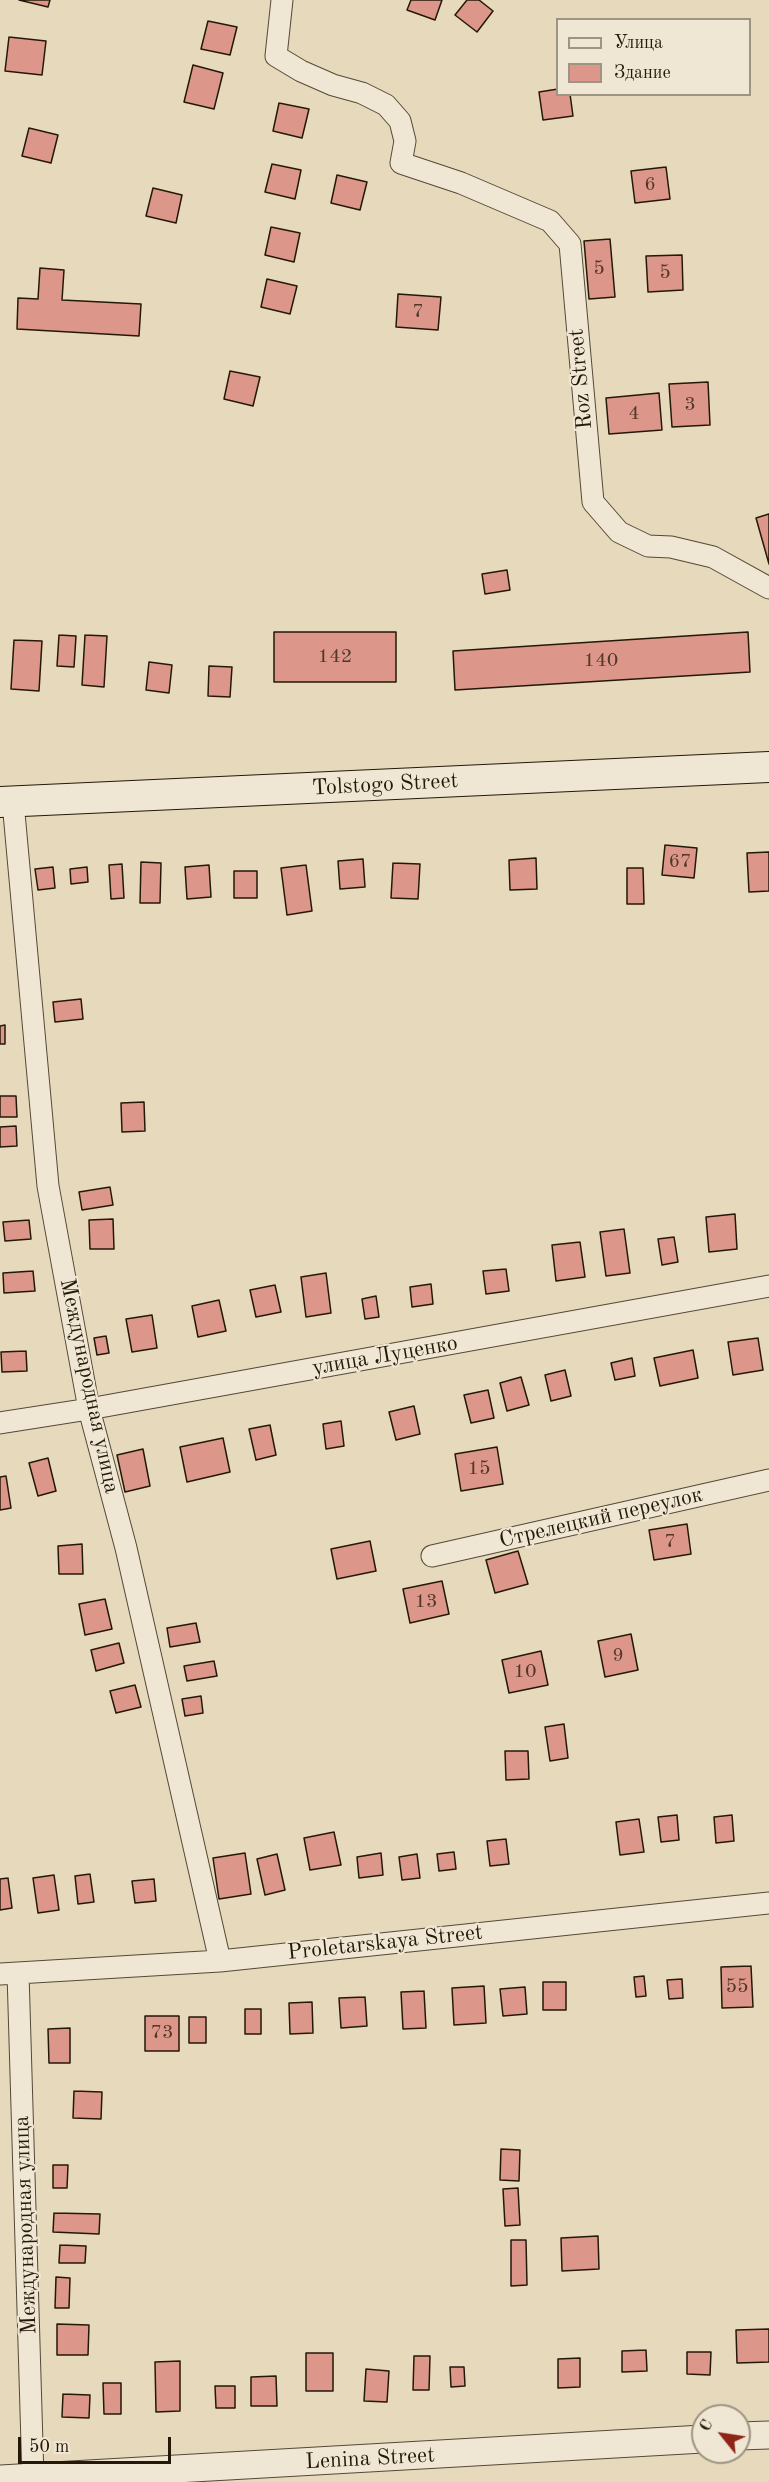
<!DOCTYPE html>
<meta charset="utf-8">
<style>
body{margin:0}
#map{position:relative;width:769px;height:2482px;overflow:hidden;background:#e7d9bb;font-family:"Old Standard TT",serif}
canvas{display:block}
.legend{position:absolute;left:556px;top:18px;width:195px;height:78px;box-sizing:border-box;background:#efe6d3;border:2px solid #9e9482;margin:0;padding:8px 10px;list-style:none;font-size:18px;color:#241909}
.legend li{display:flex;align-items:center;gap:12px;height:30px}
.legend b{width:30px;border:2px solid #9e9482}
.north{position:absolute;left:691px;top:2404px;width:60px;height:60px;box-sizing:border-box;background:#efe6d3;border:2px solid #9e9482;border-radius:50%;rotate:300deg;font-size:16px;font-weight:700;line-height:24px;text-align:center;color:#241909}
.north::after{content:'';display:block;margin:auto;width:21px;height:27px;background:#8f2418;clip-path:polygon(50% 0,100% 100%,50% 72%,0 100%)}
.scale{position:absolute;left:18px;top:2437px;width:153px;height:27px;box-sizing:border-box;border:3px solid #241909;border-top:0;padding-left:8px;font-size:18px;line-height:21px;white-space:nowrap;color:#241909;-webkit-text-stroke:4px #efe6d3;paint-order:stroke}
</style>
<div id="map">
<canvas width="769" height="2482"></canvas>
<ul class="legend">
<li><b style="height:8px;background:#efe6d3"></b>Улица</li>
<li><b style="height:16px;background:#dc978a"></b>Здание</li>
</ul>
<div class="north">С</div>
<div class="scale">50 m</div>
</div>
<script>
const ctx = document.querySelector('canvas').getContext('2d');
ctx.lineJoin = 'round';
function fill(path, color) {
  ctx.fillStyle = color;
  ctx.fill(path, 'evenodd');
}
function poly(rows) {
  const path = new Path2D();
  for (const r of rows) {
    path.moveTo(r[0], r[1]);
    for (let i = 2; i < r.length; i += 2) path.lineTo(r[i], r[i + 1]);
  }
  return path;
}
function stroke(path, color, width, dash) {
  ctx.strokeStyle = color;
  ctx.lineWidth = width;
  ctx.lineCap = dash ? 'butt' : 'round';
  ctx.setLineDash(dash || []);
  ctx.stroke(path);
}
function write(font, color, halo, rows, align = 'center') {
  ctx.font = font + ' "Old Standard TT",serif';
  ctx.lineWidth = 4.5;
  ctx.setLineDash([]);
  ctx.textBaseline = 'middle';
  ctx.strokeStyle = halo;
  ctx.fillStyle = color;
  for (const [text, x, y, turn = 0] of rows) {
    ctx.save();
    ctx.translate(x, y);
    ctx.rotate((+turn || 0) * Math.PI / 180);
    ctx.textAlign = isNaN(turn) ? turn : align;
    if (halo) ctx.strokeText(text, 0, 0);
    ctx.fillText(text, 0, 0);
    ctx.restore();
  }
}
const building = poly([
 [19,0,50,0,48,7,19,0],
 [411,0,442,0,435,20,407,10,411,0],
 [467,0,479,0,493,11,477,32,455,15,467,0],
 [208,21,237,27,230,55,201,49,208,21],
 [9,37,46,41,42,75,5,71,9,37],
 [193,65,223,73,214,109,184,102,193,65],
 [558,89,558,94,570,94,573,116,543,120,539,92,558,89],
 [279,103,309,109,302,138,273,131,279,103],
 [29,128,58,135,51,163,22,156,29,128],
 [272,164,301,170,295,199,265,192,272,164],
 [666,167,670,199,635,203,631,171,666,167],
 [337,175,367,182,360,210,331,203,337,175],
 [153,188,182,195,176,223,146,216,153,188],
 [271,227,300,233,294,262,265,255,271,227],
 [610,239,615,297,589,299,584,241,610,239],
 [682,255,683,290,648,292,646,256,682,255],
 [40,268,64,270,62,300,141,304,139,336,17,329,18,298,38,299,40,268],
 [267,279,297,286,290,314,261,307,267,279],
 [398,294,441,297,438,330,396,327,398,294],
 [230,371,260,377,253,406,224,399,230,371],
 [708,382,710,425,672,427,669,384,708,382],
 [659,393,662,430,609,434,606,398,659,393],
 [769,514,769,564,756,518,769,514],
 [507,570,510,590,485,594,482,574,507,570],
 [274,632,396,632,396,682,274,682,274,632],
 [748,632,750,672,455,690,453,651,748,632],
 [59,635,76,636,74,667,57,666,59,635],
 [85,635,107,636,104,687,82,685,85,635],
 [14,640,42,641,39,691,11,689,14,640],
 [149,662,172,665,169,693,146,690,149,662],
 [209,666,232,667,230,697,208,696,209,666],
 [665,845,697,848,694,878,662,875,665,845],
 [769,852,769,891,749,892,747,853,769,852],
 [536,858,537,889,510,890,509,860,536,858],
 [363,859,365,887,340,889,338,861,363,859],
 [141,862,161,863,160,903,140,903,141,862],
 [393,863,420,864,418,899,391,898,393,863],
 [122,864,124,898,111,899,109,865,122,864],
 [209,865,211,897,187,899,185,867,209,865],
 [306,865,312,911,287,915,281,868,306,865],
 [53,867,55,888,38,890,35,869,53,867],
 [87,867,88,882,71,884,70,869,87,867],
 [627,868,643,868,644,904,627,904,627,868],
 [234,871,257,871,257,898,234,898,234,871],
 [81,999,83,1019,55,1022,53,1002,81,999],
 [5,1025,5,1044,0,1044,0,1026,5,1025],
 [0,1096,16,1096,17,1117,0,1117,0,1096],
 [144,1102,145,1131,122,1132,121,1103,144,1102],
 [16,1126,17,1146,0,1147,0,1127,16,1126],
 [110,1187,113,1205,82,1210,79,1192,110,1187],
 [735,1214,737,1249,709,1252,706,1217,735,1214],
 [113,1219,114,1249,90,1249,89,1220,113,1219],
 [29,1220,31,1239,5,1241,3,1222,29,1220],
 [624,1229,630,1273,606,1276,600,1232,624,1229],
 [674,1237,678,1262,662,1265,658,1239,674,1237],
 [580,1242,585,1277,556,1281,552,1245,580,1242],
 [506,1269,509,1291,486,1294,483,1271,506,1269],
 [33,1271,35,1291,4,1293,3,1273,33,1271],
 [326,1273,331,1313,306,1317,301,1277,326,1273],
 [431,1284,433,1304,412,1307,410,1287,431,1284],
 [275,1285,281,1312,256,1317,250,1290,275,1285],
 [376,1296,379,1317,365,1319,362,1299,376,1296],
 [219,1300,226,1331,198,1337,192,1306,219,1300],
 [152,1315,157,1348,132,1352,126,1319,152,1315],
 [106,1336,109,1353,97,1355,94,1338,106,1336],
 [758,1338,763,1370,733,1375,728,1342,758,1338],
 [693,1350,698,1378,660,1386,654,1358,693,1350],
 [26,1351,27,1371,2,1372,1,1352,26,1351],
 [632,1358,635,1376,615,1380,611,1363,632,1358],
 [565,1370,571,1396,551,1401,545,1375,565,1370],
 [521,1377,529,1405,507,1411,500,1383,521,1377],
 [488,1390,494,1418,471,1423,464,1395,488,1390],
 [414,1406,420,1434,396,1440,389,1412,414,1406],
 [341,1421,344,1446,326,1449,323,1424,341,1421],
 [270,1425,276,1455,256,1460,249,1429,270,1425],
 [223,1438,230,1472,187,1482,180,1447,223,1438],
 [497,1447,503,1484,461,1491,455,1454,497,1447],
 [143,1449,150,1486,125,1492,117,1455,143,1449],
 [48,1458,56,1491,38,1496,29,1463,48,1458],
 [6,1476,11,1508,0,1510,0,1477,6,1476],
 [687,1524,691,1554,654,1560,649,1530,687,1524],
 [370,1541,376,1571,337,1579,331,1549,370,1541],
 [82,1544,83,1574,59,1574,58,1546,82,1544],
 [518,1551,528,1584,495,1593,486,1560,518,1551],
 [442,1581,449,1614,410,1623,403,1589,442,1581],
 [105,1599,112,1629,85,1635,79,1604,105,1599],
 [196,1623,200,1642,170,1647,167,1628,196,1623],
 [631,1634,638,1670,605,1677,598,1641,631,1634],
 [119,1643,124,1663,96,1671,91,1650,119,1643],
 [541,1651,548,1685,509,1693,502,1660,541,1651],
 [214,1661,217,1676,187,1681,184,1666,214,1661],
 [135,1685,141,1707,116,1713,110,1691,135,1685],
 [201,1696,203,1713,185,1716,182,1699,201,1696],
 [564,1724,568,1758,550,1761,545,1727,564,1724],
 [505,1751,528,1751,529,1779,506,1780,505,1751],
 [677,1815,679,1840,661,1842,658,1817,677,1815],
 [732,1815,734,1841,716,1843,714,1817,732,1815],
 [639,1819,644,1852,620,1855,616,1822,639,1819],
 [334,1832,341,1865,310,1870,304,1838,334,1832],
 [506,1839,509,1864,490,1866,487,1841,506,1839],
 [454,1852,456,1869,439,1871,437,1854,454,1852],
 [245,1853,251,1894,219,1899,213,1858,245,1853],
 [381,1853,383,1875,359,1878,357,1857,381,1853],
 [277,1854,285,1890,265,1895,257,1859,277,1854],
 [417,1854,420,1878,402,1880,399,1857,417,1854],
 [90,1874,94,1902,78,1904,75,1876,90,1874],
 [54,1875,59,1910,38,1913,33,1878,54,1875],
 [8,1878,12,1908,0,1910,0,1879,8,1878],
 [154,1879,156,1901,135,1903,132,1881,154,1879],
 [751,1966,753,2007,722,2008,721,1967,751,1966],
 [644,1976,646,1996,636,1997,634,1977,644,1976],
 [682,1979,683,1998,669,1999,667,1980,682,1979],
 [543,1982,566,1982,566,2010,543,2010,543,1982],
 [484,1986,486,2023,454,2025,452,1988,484,1986],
 [525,1987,527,2014,503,2016,500,1989,525,1987],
 [424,1991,426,2028,403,2029,401,1992,424,1991],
 [365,1997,367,2026,341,2028,339,1998,365,1997],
 [312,2002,313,2033,290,2034,289,2003,312,2002],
 [245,2009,261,2009,261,2034,245,2034,245,2009],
 [145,2016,179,2016,179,2051,145,2051,145,2016],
 [189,2017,206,2017,206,2043,189,2043,189,2017],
 [70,2028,70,2063,49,2063,48,2029,70,2028],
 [74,2091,102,2092,101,2119,73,2118,74,2091],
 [501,2149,520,2150,519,2181,500,2180,501,2149],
 [53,2165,68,2165,67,2188,53,2188,53,2165],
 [518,2188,520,2225,505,2226,503,2189,518,2188],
 [54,2213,100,2214,99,2234,53,2232,54,2213],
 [598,2236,599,2269,562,2271,561,2238,598,2236],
 [511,2240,526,2240,527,2285,511,2286,511,2240],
 [60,2245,86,2246,85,2263,59,2263,60,2245],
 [56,2277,70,2278,69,2308,55,2308,56,2277],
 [57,2324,89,2325,88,2355,57,2355,57,2324],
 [769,2329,769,2362,737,2363,736,2330,769,2329],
 [646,2350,647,2371,622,2372,622,2351,646,2350],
 [687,2352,711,2352,710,2375,687,2374,687,2352],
 [306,2353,333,2353,333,2391,306,2391,306,2353],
 [414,2356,430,2356,429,2390,413,2390,414,2356],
 [580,2358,580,2387,558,2388,558,2359,580,2358],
 [180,2361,180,2411,156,2412,155,2362,180,2361],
 [450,2367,464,2367,465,2386,451,2387,450,2367],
 [366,2369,389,2371,387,2402,364,2401,366,2369],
 [276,2376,277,2406,251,2406,251,2377,276,2376],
 [103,2383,121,2383,121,2414,104,2414,103,2383],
 [215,2386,235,2386,235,2408,216,2408,215,2386],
 [63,2394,90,2395,89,2418,62,2417,63,2394]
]);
const minor = poly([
 [282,0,276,56,301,71,333,85,362,93,386,105,400,121,405,141,401,163,461,183,550,221,570,244,593,502,619,532,648,546,671,547,713,557,769,588],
 [13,802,48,1186,89,1409,126,1548,220,1961],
 [0,1423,89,1409,769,1286],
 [432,1556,769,1480],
 [18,1973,33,2478],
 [0,1974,220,1961,769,1903]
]);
const tertiary = poly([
 [739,2436,769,2435],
 [0,2479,703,2439]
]);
const secondary = poly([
 [0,802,769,767]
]);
const numberNames = [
 ["6",650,185],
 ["5",599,269],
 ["5",665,273],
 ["7",418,312],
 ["3",690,405],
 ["4",634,414],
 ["142",335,657],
 ["140",601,661],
 ["67",680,862],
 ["15",479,1469],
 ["7",670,1542],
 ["13",426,1602],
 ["9",618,1656],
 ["10",525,1672],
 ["55",737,1987],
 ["73",162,2033]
];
const streetNames = [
 ["Roz Street",581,379,-95],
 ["Tolstogo Street",385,785,-3],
 ["улица Луценко",385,1356,-10],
 ["Международная улица",89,1386,78],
 ["Стрелецкий переулок",601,1518,-13],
 ["Proletarskaya Street",385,1943,-6],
 ["Международная улица",26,2225,-92],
 ["Lenina Street",370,2459,-3]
];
fill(building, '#dc978a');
stroke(building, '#241909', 1.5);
stroke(minor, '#554936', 23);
stroke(tertiary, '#554936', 29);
stroke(secondary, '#241909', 32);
stroke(minor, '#efe6d3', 21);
stroke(tertiary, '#efe6d3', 27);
stroke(secondary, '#efe6d3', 30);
write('20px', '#523829', null, numberNames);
write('22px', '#241909', '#efe6d3', streetNames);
</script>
